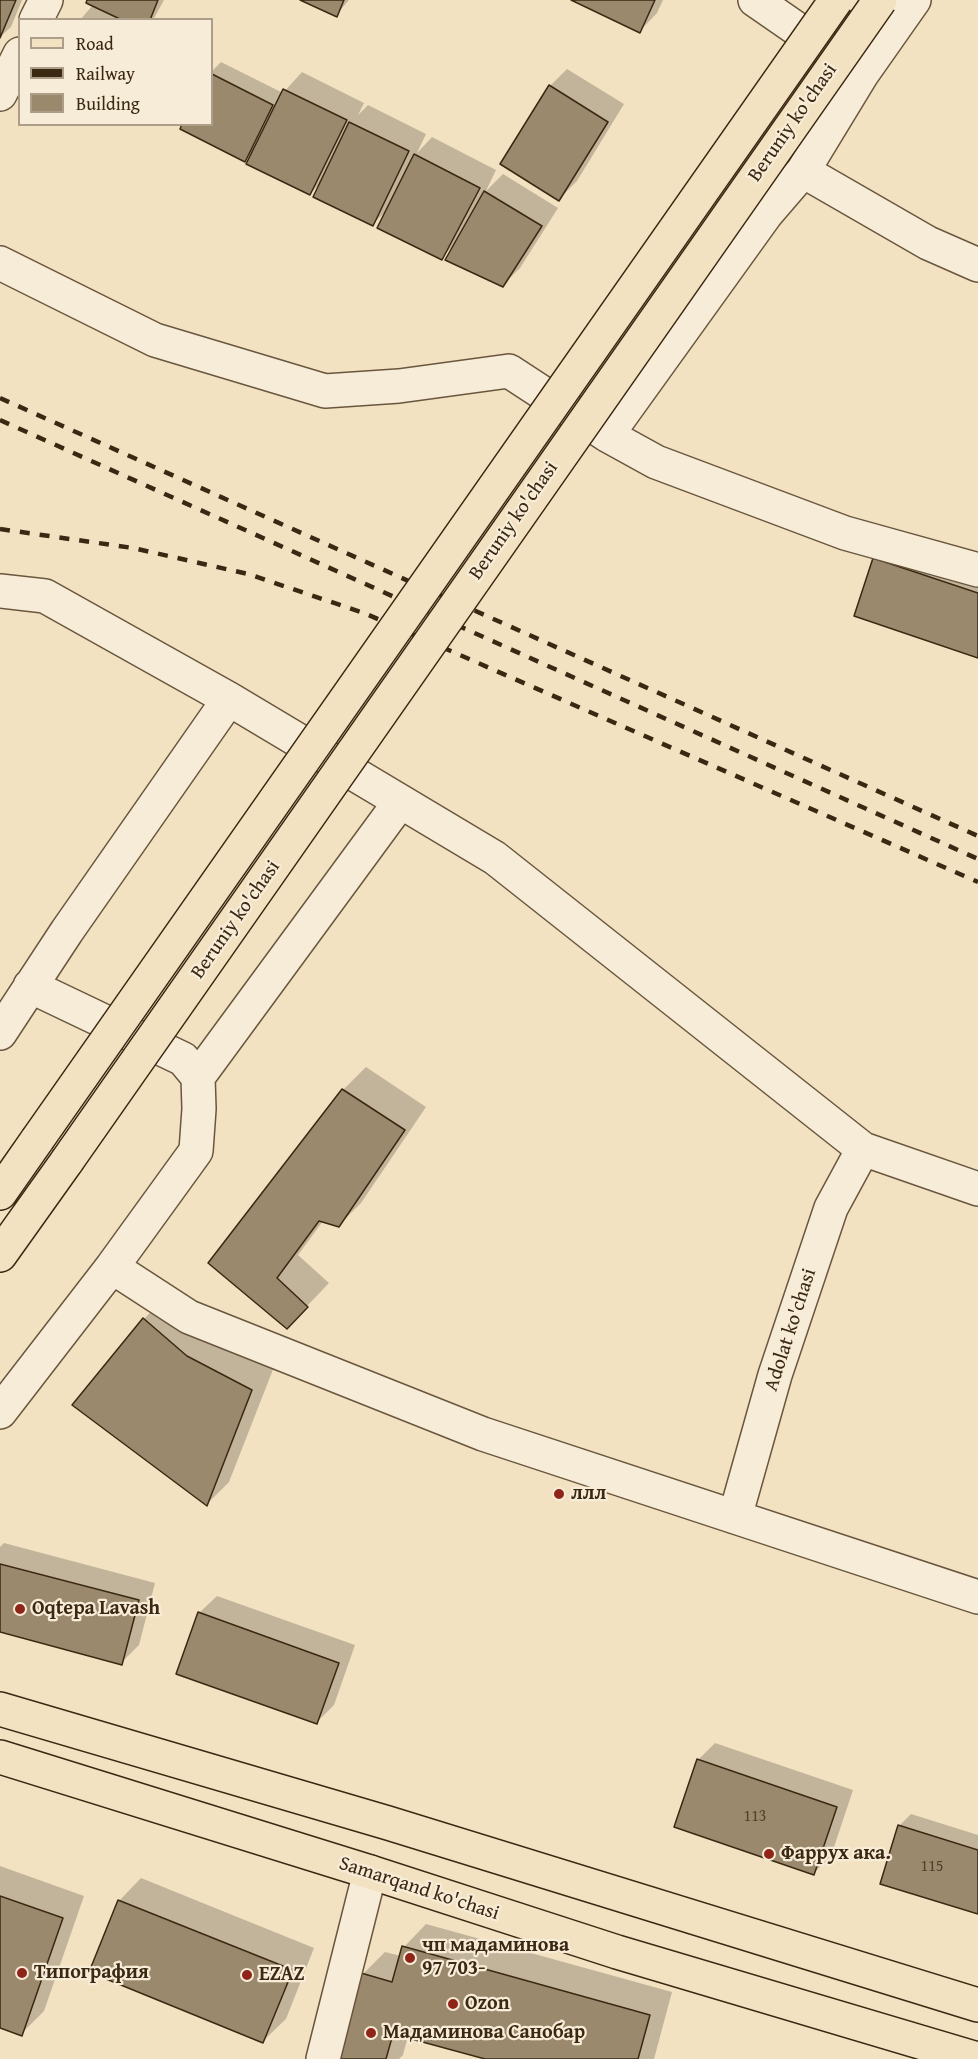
<!DOCTYPE html>
<meta charset="utf-8">
<style>
body{margin:0}
#map{position:relative;width:978px;height:2059px;overflow:hidden;background:#f3e2c1;font-family:"Gentium Book Plus",serif}
canvas{display:block}
.legend{position:absolute;left:18px;top:18px;width:195px;height:108px;box-sizing:border-box;background:#f7ecd7;border:2px solid #ac9e89;margin:0;padding:8px 10px;list-style:none;font-size:18px;color:#3b2813}
.legend li{display:flex;align-items:center;gap:12px;height:30px}
.legend b{width:30px;border:2px solid #ac9e89}
</style>
<div id="map">
<canvas width="978" height="2059"></canvas>
<ul class="legend">
<li><b style="height:8px;background:#f3e2c1"></b>Road</li>
<li><b style="height:8px;background:#3b2813"></b>Railway</li>
<li><b style="height:16px;background:#9b896d"></b>Building</li>
</ul>
</div>
<script>
const ctx = document.querySelector('canvas').getContext('2d');
ctx.lineJoin = 'round';
function fill(path, color) {
  ctx.fillStyle = color;
  ctx.fill(path, 'evenodd');
}
function poly(rows) {
  const path = new Path2D();
  for (const r of rows) {
    path.moveTo(r[0], r[1]);
    for (let i = 2; i < r.length; i += 2) path.lineTo(r[i], r[i + 1]);
  }
  return path;
}
function stroke(path, color, width, dash) {
  ctx.strokeStyle = color;
  ctx.lineWidth = width;
  ctx.lineCap = dash ? 'butt' : 'round';
  ctx.setLineDash(dash || []);
  ctx.stroke(path);
}
function write(font, color, halo, rows, align = 'center') {
  ctx.font = font + ' "Gentium Book Plus",serif';
  ctx.lineWidth = 4.5;
  ctx.setLineDash([]);
  ctx.textBaseline = 'middle';
  ctx.strokeStyle = halo;
  ctx.fillStyle = color;
  for (const [text, x, y, turn = 0] of rows) {
    ctx.save();
    ctx.translate(x, y);
    ctx.rotate((+turn || 0) * Math.PI / 180);
    ctx.textAlign = isNaN(turn) ? turn : align;
    if (halo) ctx.strokeText(text, 0, 0);
    ctx.fillText(text, 0, 0);
    ctx.restore();
  }
}
const shadow = poly([
 [0,0,22,0,11,27,0,37],
 [89,0,164,0,153,20,80,20,93,5],
 [303,0,349,0,336,15],
 [574,0,663,0,657,13,640,31],
 [221,62,283,93,302,72,364,103,358,115,368,105,426,134,417,153,432,137,496,170,486,191,503,174,558,208,520,268,503,285,454,245,441,258,387,210,373,224,321,182,310,194,254,151,244,160,212,124,212,71],
 [567,69,624,104,577,181,559,199,550,86],
 [897,536,978,563,978,656,875,559],
 [366,1067,426,1107,361,1203,338,1226,323,1221,298,1255,329,1283,287,1327,210,1263,343,1090],
 [166,1296,274,1367,229,1482,207,1504,74,1405,144,1319],
 [4,1543,155,1583,139,1645,121,1663,0,1630,0,1547],
 [217,1596,355,1645,334,1705,317,1722,199,1613],
 [715,1743,853,1790,831,1856,813,1874,698,1760],
 [911,1814,978,1835,978,1913,899,1826],
 [0,1866,84,1896,44,2011,21,2034,0,2026],
 [141,1878,314,1948,286,2019,263,2041,119,1901],
 [426,1924,672,1992,654,2059,490,2059,408,2036,403,2055,399,2059,340,2059,363,1974,385,1952,401,1956,404,1947]
]);
const building = poly([
 [0,0,16,0,0,38,0,0],
 [87,0,158,0,150,20,122,20,86,3,87,0],
 [300,0,344,0,337,17,300,0],
 [571,0,655,0,640,33,571,0],
 [212,74,273,105,245,162,180,129,182,124,212,124,212,74],
 [549,85,608,122,559,201,500,164,549,85],
 [283,89,347,120,310,195,246,164,283,89],
 [349,122,409,151,373,226,313,197,349,122],
 [414,154,480,188,442,260,377,228,414,154],
 [484,191,542,226,503,287,445,260,484,191],
 [873,558,978,593,978,658,854,616,873,558],
 [342,1089,405,1130,339,1227,319,1221,277,1278,308,1307,287,1329,208,1263,342,1089],
 [143,1318,187,1356,252,1390,207,1506,72,1405,143,1318],
 [0,1564,139,1600,122,1665,0,1632,0,1564],
 [198,1612,339,1663,317,1724,176,1674,198,1612],
 [697,1759,837,1807,814,1875,674,1827,697,1759],
 [898,1825,978,1850,978,1914,880,1884,898,1825],
 [0,1896,63,1918,22,2036,0,2028,0,1896],
 [118,1900,293,1970,263,2043,89,1972,118,1900],
 [402,1946,650,2015,638,2059,485,2059,393,2034,386,2059,338,2059,361,1973,392,1982,402,1946]
]);
const minor = poly([
 [755,0,862,74],
 [36,20,46,0],
 [0,94,20,54],
 [803,171,928,243,978,265],
 [0,263,155,340,325,391,399,386,509,371,607,435,656,462,845,533,978,570],
 [607,435,766,214,803,171,862,74,914,0],
 [0,591,45,596,229,699,495,858,863,1149,978,1189],
 [0,1033,67,931,229,699],
 [198,1077,400,802],
 [112,1267,189,1317,483,1434,978,1597],
 [0,1412,112,1267,196,1151,199,1109,198,1077,183,1059,30,986],
 [735,1517,775,1375,831,1208,863,1149],
 [323,2059,370,1872]
]);
const major = poly([
 [0,1193,37,1140],
 [0,1255,67,1161],
 [0,1709,388,1823,978,2005],
 [0,1757,370,1872,617,1952,977,2059]
]);
const rail = poly([
 [0,398,978,836],
 [0,420,978,859],
 [0,529,133,548,248,574,364,613,978,882]
]);
const majorBridge = poly([
 [37,1140,836,0],
 [67,1161,880,0]
]);
const markers = [
 [559,1494,6,"#8f2418"],
 [20,1609,6,"#8f2418"],
 [769,1854,6,"#8f2418"],
 [410,1958,6,"#8f2418"],
 [22,1973,6,"#8f2418"],
 [247,1975,6,"#8f2418"],
 [453,2004,6,"#8f2418"],
 [371,2033,6,"#8f2418"]
];
const numberNames = [
 ["113",755,1817],
 ["115",932,1867]
];
const streetNames = [
 ["Beruniy ko'chasi",793,123,-55],
 ["Beruniy ko'chasi",514,521,-55],
 ["Beruniy ko'chasi",236,920,-55],
 ["Adolat ko'chasi",791,1330,-72],
 ["Samarqand ko'chasi",419,1889,18]
];
const poiNames = [
 ["ллл",571,1494],
 ["Oqtepa Lavash",32,1609],
 ["Фаррух ака.",781,1854],
 ["чп мадаминова",422,1946],
 ["97 703-",422,1969],
 ["Типография",34,1973],
 ["EZAZ",259,1975],
 ["Ozon",465,2004],
 ["Мадаминова Санобар",383,2033]
];
fill(shadow, '#0003');
fill(building, '#9b896d');
stroke(building, '#3b2813', 1.5);
stroke(minor, '#69563e', 36);
stroke(major, '#3b2813', 36);
stroke(minor, '#f7ecd7', 33);
stroke(major, '#f3e2c1', 33);
stroke(rail, '#3b2813', 4.5, [10, 10]);
stroke(majorBridge, '#3b2813', 36, []);
stroke(majorBridge, '#f3e2c1', 33);
for (const [x, y, r, color] of markers) {
  const dot = new Path2D();
  dot.arc(x, y, r, 0, 2 * Math.PI);
  ctx.fillStyle = color;
  ctx.fill(dot);
  stroke(dot, '#f7ecd7', 2);
}
write('16px', '#53402a', null, numberNames);
write('20px', '#3b2813', '#f7ecd7', streetNames);
write('bold 20px', '#3b2813', '#f7ecd7', poiNames, 'left');
</script>
